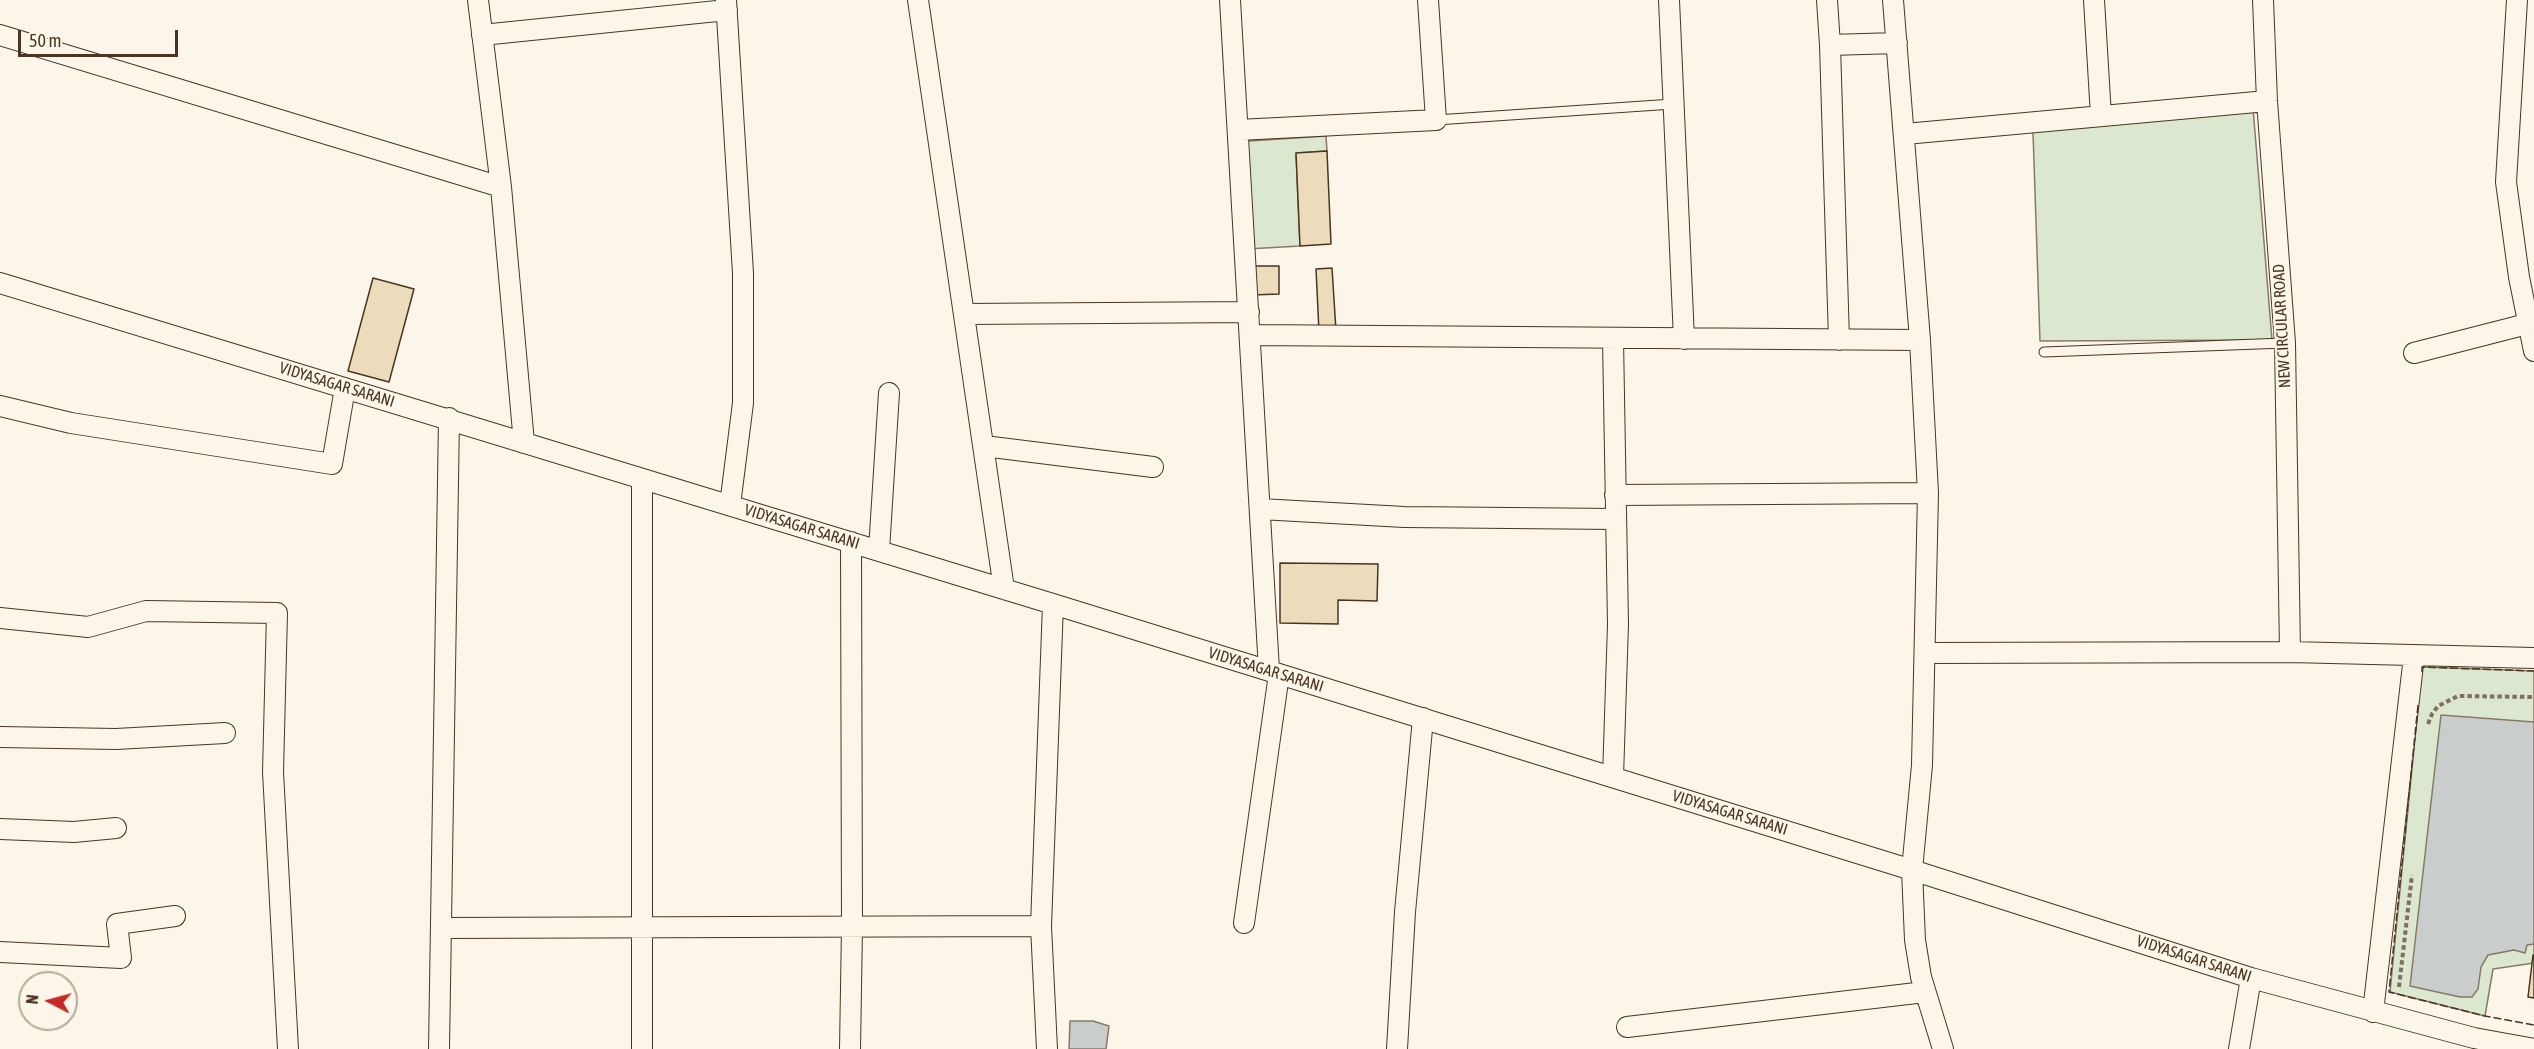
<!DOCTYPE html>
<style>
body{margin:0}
#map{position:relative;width:2534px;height:1049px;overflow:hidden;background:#fbf6e9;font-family:"Asap Condensed",sans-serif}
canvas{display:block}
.north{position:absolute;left:18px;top:971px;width:60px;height:60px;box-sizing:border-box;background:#fbf6e9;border:2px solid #b4a999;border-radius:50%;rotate:276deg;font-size:16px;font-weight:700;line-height:24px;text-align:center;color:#4a3520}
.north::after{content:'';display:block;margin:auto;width:21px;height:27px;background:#c62828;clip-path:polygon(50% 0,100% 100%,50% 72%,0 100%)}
.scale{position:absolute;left:18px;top:30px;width:160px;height:27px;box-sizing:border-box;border:3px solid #4a3520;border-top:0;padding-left:8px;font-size:18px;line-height:21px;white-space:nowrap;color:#4a3520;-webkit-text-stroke:4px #fbf6e9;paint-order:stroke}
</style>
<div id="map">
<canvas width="2534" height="1049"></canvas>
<div class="north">N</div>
<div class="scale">50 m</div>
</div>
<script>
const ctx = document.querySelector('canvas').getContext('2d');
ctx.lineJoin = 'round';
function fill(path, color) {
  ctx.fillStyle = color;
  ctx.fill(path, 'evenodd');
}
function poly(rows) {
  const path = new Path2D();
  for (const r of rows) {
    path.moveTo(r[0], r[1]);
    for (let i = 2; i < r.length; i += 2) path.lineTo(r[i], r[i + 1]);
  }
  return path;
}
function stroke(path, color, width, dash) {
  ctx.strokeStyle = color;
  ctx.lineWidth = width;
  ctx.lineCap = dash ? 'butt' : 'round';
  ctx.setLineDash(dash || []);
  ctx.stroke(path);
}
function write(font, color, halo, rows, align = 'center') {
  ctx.font = font + ' "Asap Condensed",sans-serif';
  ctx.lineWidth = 4.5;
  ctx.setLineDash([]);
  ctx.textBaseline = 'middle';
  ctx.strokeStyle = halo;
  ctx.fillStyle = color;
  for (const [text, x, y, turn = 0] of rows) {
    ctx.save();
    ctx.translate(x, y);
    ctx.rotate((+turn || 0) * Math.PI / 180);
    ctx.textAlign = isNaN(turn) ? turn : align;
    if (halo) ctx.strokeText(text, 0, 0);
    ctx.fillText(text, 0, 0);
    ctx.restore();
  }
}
const green = poly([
 [2253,108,2272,340,2040,341,2033,132,2253,108],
 [1326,136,1327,151,1296,153,1300,246,1247,249,1241,149,1249,141,1326,136],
 [2422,667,2534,671,2534,963,2493,969,2485,1016,2390,992,2422,667]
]);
const water = poly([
 [2441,715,2534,722,2534,944,2527,945,2525,953,2514,950,2488,955,2481,967,2478,989,2472,997,2460,997,2410,986,2441,715],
 [1070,1021,1093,1021,1109,1026,1106,1049,1069,1049,1070,1021]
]);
const building = poly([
 [1327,151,1331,244,1300,246,1296,153,1327,151],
 [1251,266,1279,266,1279,294,1252,295,1251,266],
 [1332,268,1336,331,1319,332,1316,269,1332,268],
 [373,278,414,289,389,382,348,371,373,278],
 [1280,563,1378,564,1377,601,1338,600,1338,624,1280,623,1280,563],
 [2533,955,2534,955,2534,998,2528,997,2533,955]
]);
const path = poly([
 [2428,724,2432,714,2438,706,2458,696,2534,697],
 [2399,987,2412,875]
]);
const lane = poly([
 [1436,120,1673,104],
 [2044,352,2285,343]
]);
const street = poly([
 [478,0,501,187,524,443],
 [726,0,743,273,743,403,730,505],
 [918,0,1004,589],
 [1230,0,1269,670],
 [1669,0,1684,339],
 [1827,0,1830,45,1839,340],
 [1893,0,1920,340,1928,493,1922,765,1912,870,1915,940,1921,977,1943,1049],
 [2094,0,2101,116],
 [2263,0,2267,101,2285,343,2290,652],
 [2517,0,2506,182,2519,277,2534,351],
 [0,35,501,187],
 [482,35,727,10],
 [1830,45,1897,43],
 [1238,130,1436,120,1428,0],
 [1905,134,2267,101],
 [0,283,1053,604,1912,870,2251,978,2474,1038,2534,1049],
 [964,314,1249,312],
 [1250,335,1920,340],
 [2414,353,2527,324],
 [0,406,71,423,332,464,345,388],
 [984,446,1153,467],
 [642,479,642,1049],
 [1615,495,1928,493],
 [1260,509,1404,517,1616,519],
 [879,550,889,393],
 [0,618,88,627,146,611,277,613,273,772,288,1049],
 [1926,653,2290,652,2534,658],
 [0,737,116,739,225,733],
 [1613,777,1618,624,1613,339],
 [0,829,74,832,116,828],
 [1244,923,1279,674],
 [441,928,1041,926],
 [0,952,121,958,117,924,175,916],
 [2373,1012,2414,656],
 [1627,1027,1925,992],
 [439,1049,449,418],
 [850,1049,852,927,851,542],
 [1047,1049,1041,926,1053,604],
 [1397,1049,1405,912,1423,718],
 [2239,1049,2251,978]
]);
const fence = poly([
 [2422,672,2422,667,2534,671],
 [2418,705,2389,992,2485,1016,2534,1025]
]);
const streetNames = [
 ["NEW CIRCULAR ROAD",2282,326,-93],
 ["VIDYASAGAR SARANI",337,385,17],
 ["VIDYASAGAR SARANI",802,527,17],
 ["VIDYASAGAR SARANI",1266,670,17],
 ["VIDYASAGAR SARANI",1730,813,17],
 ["VIDYASAGAR SARANI",2194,959,18]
];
fill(green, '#dce7d0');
stroke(green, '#887966', 1.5);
fill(water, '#c9cecd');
stroke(water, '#887966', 1.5);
fill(building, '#ecdcbc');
stroke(building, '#4a3520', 1.5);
stroke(lane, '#4a3520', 11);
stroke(street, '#4a3520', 22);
stroke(path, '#7f6f5c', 4, [4.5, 3]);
stroke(lane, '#fbf6e9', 9);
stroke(street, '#fbf6e9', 20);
stroke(fence, '#4a3520', 1.5, [8, 3]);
write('16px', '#4a3520', '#fbf6e9', streetNames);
</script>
